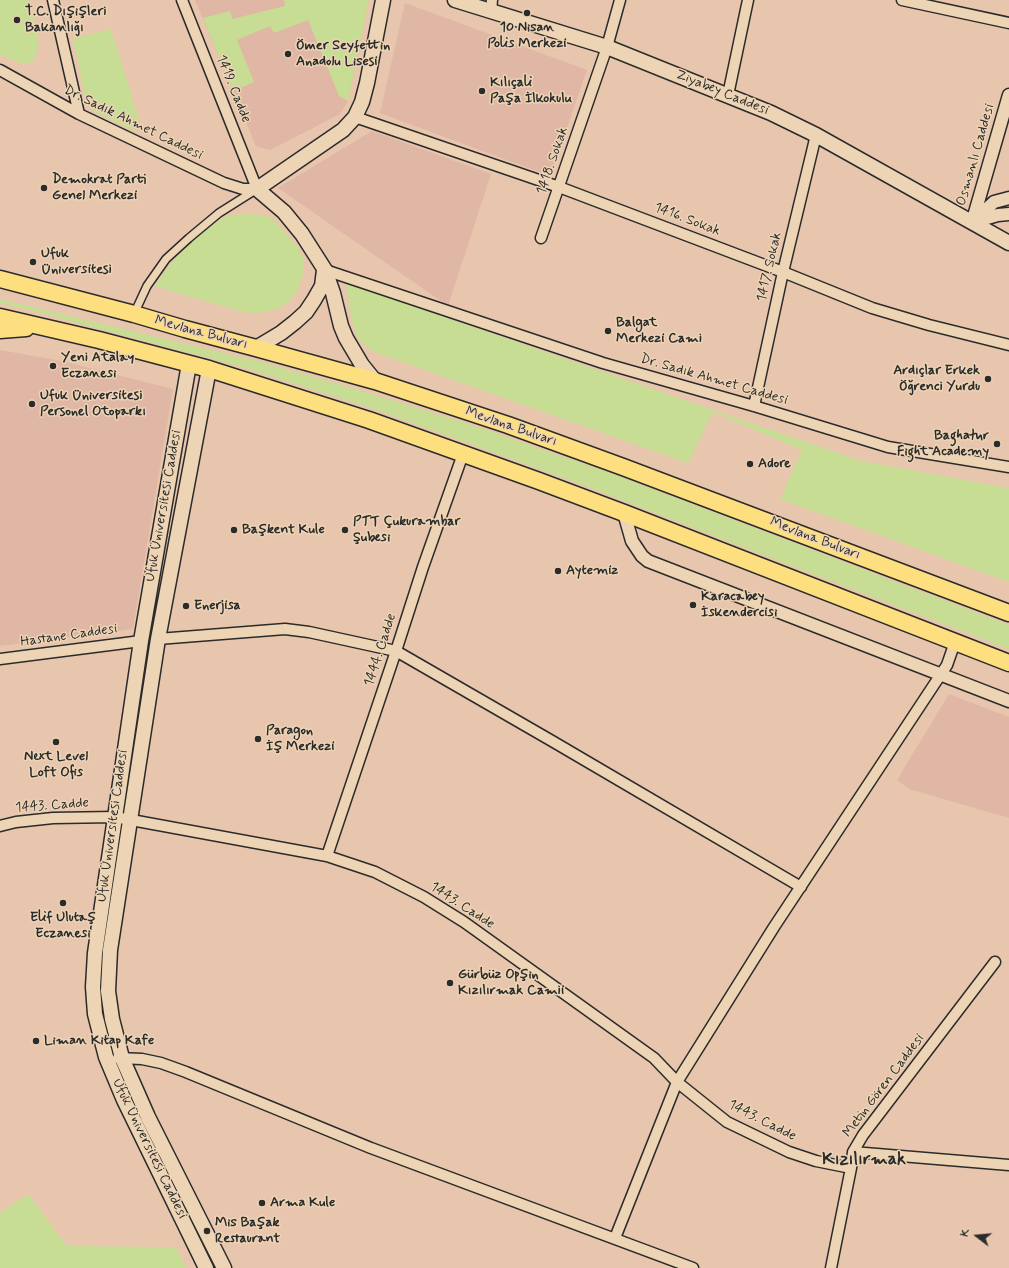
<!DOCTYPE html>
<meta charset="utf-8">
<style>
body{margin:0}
#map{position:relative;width:1009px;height:1268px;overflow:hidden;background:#e8c5ad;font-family:Mynerve,sans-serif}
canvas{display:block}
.north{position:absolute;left:957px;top:1216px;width:40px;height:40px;-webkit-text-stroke:3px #edd4b5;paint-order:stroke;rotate:286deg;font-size:11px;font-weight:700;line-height:16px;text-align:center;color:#2b2b2b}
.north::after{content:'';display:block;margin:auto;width:14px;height:18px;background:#2b2b2b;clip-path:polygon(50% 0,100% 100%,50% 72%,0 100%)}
</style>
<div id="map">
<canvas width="1009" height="1268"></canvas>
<div class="north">K</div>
</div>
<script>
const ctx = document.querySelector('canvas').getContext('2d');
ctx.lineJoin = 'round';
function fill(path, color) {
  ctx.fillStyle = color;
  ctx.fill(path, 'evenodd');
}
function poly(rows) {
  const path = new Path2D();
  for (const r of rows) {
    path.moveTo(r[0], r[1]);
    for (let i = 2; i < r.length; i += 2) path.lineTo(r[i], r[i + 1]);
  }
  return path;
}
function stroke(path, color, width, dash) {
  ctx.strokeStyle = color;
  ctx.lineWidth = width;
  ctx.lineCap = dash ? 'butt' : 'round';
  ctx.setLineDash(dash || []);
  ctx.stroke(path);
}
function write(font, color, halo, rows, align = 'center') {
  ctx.font = font + ' Mynerve,sans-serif';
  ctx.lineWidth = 3;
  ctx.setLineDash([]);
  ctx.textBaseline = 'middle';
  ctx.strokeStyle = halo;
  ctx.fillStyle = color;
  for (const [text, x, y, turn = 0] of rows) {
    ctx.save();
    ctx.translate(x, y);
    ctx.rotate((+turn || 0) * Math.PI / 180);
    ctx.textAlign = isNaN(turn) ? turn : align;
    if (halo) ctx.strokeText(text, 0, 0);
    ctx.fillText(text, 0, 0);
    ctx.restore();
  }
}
const built = poly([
 [195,0,369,0,348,101,340,114,270,150,256,146],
 [405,3,587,70,550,176,380,113],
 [372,131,491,174,448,306,278,188],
 [0,350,62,361,173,389,133,629,0,646],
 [949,694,1009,717,1009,818,909,789,897,780]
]);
const green = poly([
 [0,0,30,0,38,39,36,57,32,62,27,64,20,63,0,55],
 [284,0,369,0,348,101,339,96,308,20,274,33,270,26,237,40,254,82,233,91,203,18,230,11,232,19,285,6],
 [111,29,139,120,134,131,93,111,86,103,73,39],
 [245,214,265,215,275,221,297,246,303,258,303,273,299,288,291,300,281,307,269,311,256,313,243,312,157,287,156,284,164,272,178,255,191,242,213,224,229,215],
 [346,283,861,461,1009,488,1009,582,780,499,802,450,713,412,688,463,377,353,368,348,357,337,351,317],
 [0,299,261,362,362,391,469,424,616,475,1009,625,1009,649,789,565,583,485,371,408,242,367,44,314,0,303],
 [28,1194,67,1246,176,1247,186,1268,0,1268,0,1213]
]);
const pedestrian = poly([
 [134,314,147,286,166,259,189,238,219,213,257,189]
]);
const minor = poly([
 [53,0,79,114],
 [902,0,1009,23],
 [491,11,492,0],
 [0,70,79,114,224,183,243,189,257,189,182,0],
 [728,95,748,0],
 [355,117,559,187,783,272,872,308,929,325,1009,345],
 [541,238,607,47,620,0],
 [325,270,603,363,754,406,888,447,1009,467],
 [754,406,783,272,816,135],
 [158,639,285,629,309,632,396,651,552,741,801,887],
 [0,659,141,641],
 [0,826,16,822,53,818,115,817,327,856,375,872,424,897,464,922,654,1058,677,1082,727,1122,789,1152,816,1161,851,1168],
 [327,856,396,651,423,567,463,454],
 [118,1058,142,1059,161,1063,186,1072,371,1148,693,1268],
 [853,1152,1009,1165],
 [615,1238,677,1082,774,927,947,665,955,642],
 [831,1268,851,1168,853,1152,863,1135,995,962]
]);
const tertiary = poly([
 [973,222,994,202,1009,198],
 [973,222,998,215,1009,214],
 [972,223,1009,95],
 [624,513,632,541,642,556,648,561,1009,701]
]);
const secondary = poly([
 [455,0,607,47,771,113,816,135,1009,243],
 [256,348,281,333,295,322,306,312,314,300,322,286,324,270],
 [189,364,141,641,95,953,93,987,95,1014,106,1057,124,1100,206,1268],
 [209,369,158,639,110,950,108,991,112,1019,122,1058,148,1117,224,1268],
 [375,381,362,365,346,338,341,326,333,293,325,270,302,234,284,212,257,189,343,130,355,117,362,102,367,83,383,0]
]);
const trunk = poly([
 [0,279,134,314,185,329,256,348,375,381,508,425,623,467,1009,613],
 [0,317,99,340,209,369,369,420,539,481,624,513,1009,663],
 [0,330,26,328]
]);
const markers = [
 [527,13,4,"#2b2b2b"],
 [17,20,4,"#2b2b2b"],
 [288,54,4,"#2b2b2b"],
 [482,91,4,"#2b2b2b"],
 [44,188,4,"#2b2b2b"],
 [33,262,4,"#2b2b2b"],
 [608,331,4,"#2b2b2b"],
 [53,366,4,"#2b2b2b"],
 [988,379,4,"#2b2b2b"],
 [32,404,4,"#2b2b2b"],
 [997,444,4,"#2b2b2b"],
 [750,464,4,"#2b2b2b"],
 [234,530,4,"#2b2b2b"],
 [345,530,4,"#2b2b2b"],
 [558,571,4,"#2b2b2b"],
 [693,605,4,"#2b2b2b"],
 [186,606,4,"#2b2b2b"],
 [258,739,4,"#2b2b2b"],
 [56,742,4,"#2b2b2b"],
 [63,903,4,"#2b2b2b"],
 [450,983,4,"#2b2b2b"],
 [36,1041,4,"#2b2b2b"],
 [262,1203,4,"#2b2b2b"],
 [207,1231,4,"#2b2b2b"]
];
const poiNames = [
 ["T.C. Dışişleri",25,12],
 ["Bakanlığı",25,28],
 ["10 Nisan",527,28,"center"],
 ["Polis Merkezi",527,44,"center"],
 ["Ömer Seyfettin",296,46],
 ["Anadolu Lisesi",296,62],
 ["Kılıçali",490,83],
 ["Paşa İlkokulu",490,99],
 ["Demokrat Parti",52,180],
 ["Genel Merkezi",52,196],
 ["Ufuk",41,254],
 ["Üniversitesi",41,270],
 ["Balgat",616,323],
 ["Merkezi Cami",616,339],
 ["Yeni Atalay",61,358],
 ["Eczanesi",61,374],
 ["Ardıçlar Erkek",980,371,"right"],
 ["Öğrenci Yurdu",980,387,"right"],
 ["Ufuk Üniversitesi",40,396],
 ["Personel Otoparkı",40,412],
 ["Baghatur",989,436,"right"],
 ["Fight Academy",989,452,"right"],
 ["Adore",758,464],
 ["PTT Çukurambar",353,522],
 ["Şubesi",353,538],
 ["Başkent Kule",242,530],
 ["Aytemiz",566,571],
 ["Karacabey",701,597],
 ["İskendercisi",701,613],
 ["Enerjisa",194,606],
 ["Paragon",266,731],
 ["İş Merkezi",266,747],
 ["Next Level",56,757,"center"],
 ["Loft Ofis",56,773,"center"],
 ["Elif Ulutaş",63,918,"center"],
 ["Eczanesi",63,934,"center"],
 ["Gürbüz Opşin",458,975],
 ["Kızılırmak Camii",458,991],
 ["Liman Kitap Kafe",44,1041],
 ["Arma Kule",270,1203],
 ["Mis Başak",215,1223],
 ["Restaurant",215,1239]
];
const streetNames = [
 ["1419. Cadde",233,89,68],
 ["Ziyabey Caddesi",722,93,22],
 ["Dr. Sadık Ahmet Caddesi",133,123,26],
 ["Osmanlı Caddesi",976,155,-74],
 ["1418. Sokak",553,161,-71],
 ["1416. Sokak",687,220,21],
 ["1417. Sokak",770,267,-77],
 ["Mevlana Bulvarı",201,333,15],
 ["Dr. Sadık Ahmet Caddesi",714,380,16],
 ["Mevlana Bulvarı",511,427,19],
 ["Ufuk Üniversitesi Caddesi",164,506,-80],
 ["Mevlana Bulvarı",815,539,21],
 ["Hastane Caddesi",69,636,-8],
 ["1444. Cadde",381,650,-72],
 ["1443. Cadde",52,806,-4],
 ["Ufuk Üniversitesi Caddesi",113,826,-82],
 ["1443. Cadde",462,906,33],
 ["Metin Gören Caddesi",884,1086,-53],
 ["1443. Cadde",762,1121,27],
 ["Ufuk Üniversitesi Caddesi",149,1149,64]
];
const districtNames = [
 ["Kızılırmak",864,1160]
];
fill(built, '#e0b7a5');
fill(green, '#c6dd93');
stroke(pedestrian, '#2b2b2b', 10);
stroke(minor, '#2b2b2b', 13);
stroke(tertiary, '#2b2b2b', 15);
stroke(secondary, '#2b2b2b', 17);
stroke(trunk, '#2b2b2b', 19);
stroke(pedestrian, '#edd4b5', 7);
stroke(minor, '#edd4b5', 10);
stroke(tertiary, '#edd4b5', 12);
stroke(secondary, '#edd4b5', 14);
stroke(trunk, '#fedf80', 16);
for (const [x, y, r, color] of markers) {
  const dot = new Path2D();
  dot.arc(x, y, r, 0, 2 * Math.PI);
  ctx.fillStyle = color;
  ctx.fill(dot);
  stroke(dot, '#edd4b5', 1.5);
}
write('bold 14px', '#2b2b2b', '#edd4b5', poiNames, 'left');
write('14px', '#2b2b2b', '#edd4b5', streetNames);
write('bold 18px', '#2b2b2b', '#edd4b5', districtNames);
</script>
